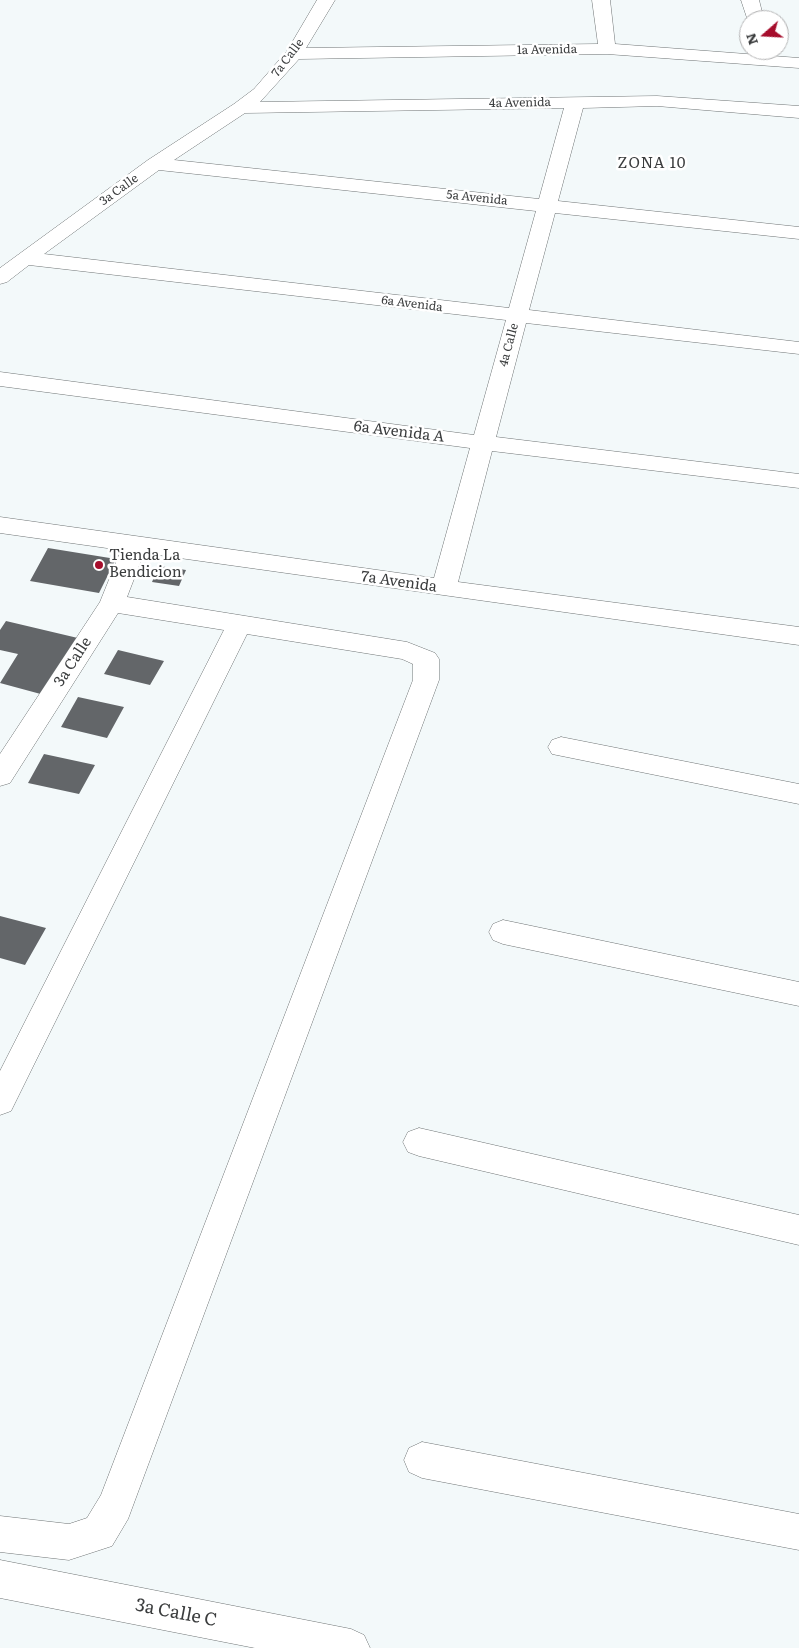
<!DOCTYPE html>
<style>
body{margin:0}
#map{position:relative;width:799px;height:1648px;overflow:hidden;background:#f3f9fa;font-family:Literata,serif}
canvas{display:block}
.north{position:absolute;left:739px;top:10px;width:50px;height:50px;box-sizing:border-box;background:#fff;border:1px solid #b1b1b2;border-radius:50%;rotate:251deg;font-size:14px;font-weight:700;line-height:20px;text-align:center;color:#3b3d3e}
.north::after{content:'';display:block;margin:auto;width:18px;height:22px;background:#a60d2c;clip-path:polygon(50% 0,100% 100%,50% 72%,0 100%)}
</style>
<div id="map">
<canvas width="799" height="1648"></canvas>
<div class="north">N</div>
</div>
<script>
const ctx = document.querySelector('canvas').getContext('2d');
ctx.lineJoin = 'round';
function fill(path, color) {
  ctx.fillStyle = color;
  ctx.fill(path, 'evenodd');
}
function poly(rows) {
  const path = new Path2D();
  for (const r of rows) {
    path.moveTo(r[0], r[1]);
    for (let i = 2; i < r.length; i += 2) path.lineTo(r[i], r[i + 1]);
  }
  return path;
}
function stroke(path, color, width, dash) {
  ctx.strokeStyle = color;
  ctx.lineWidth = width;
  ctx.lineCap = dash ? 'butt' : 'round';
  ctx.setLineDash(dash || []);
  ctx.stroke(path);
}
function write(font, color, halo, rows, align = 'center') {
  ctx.font = font + ' Literata,serif';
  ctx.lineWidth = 5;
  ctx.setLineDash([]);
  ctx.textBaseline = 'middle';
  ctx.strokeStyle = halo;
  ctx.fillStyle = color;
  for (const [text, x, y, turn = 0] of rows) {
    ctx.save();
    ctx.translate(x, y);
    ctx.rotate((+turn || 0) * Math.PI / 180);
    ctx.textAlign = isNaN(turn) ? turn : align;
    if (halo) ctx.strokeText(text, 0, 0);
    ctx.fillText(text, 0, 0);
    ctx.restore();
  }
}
const building = poly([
 [48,548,116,559,99,593,30,581],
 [159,566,186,570,179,586,152,582],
 [6,621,82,639,48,696,0,683,18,654,0,650,0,630],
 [118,650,164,661,150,685,104,674],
 [78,697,124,707,107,738,61,727],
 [44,754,95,765,79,794,28,783],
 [0,916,46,928,25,965,0,958]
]);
const street = poly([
 [317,0,335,0,306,48,598,44,592,0,610,0,615,44,799,58,799,68,607,54,299,59,260,102,657,96,799,106,799,118,657,106,583,108,558,201,799,227,799,239,555,213,529,310,799,342,799,354,526,323,496,437,799,474,799,488,492,451,458,582,799,627,799,645,144,553,127,597,407,642,435,653,439,659,439,680,128,1519,112,1546,69,1560,0,1552,0,1516,69,1524,87,1518,101,1495,413,680,413,664,402,659,247,634,11,1111,0,1115,0,1071,224,630,118,613,10,783,0,786,0,754,100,602,121,550,0,533,0,517,434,578,470,448,0,386,0,372,474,435,506,320,29,265,7,282,0,284,0,268,148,160,234,104,254,89,287,51,317,0],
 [564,108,539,199,174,160,245,113,564,108],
 [159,170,536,211,509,308,44,254,159,170],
 [741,0,759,0,764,20,749,20,749,24,741,0],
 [561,737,799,784,799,804,552,754,548,747,552,740,561,737],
 [503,920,799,982,799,1006,503,944,493,940,489,932,493,924,503,920],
 [419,1128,799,1215,799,1245,419,1156,408,1152,403,1142,408,1132,419,1128],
 [422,1442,799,1514,799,1550,422,1478,409,1472,404,1460,409,1448,422,1442],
 [0,1560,351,1629,364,1635,370,1648,255,1648,0,1598,0,1560]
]);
const markers = [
 [99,565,5,"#a60d2c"]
];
const farStreetnames = [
 ["1a Avenida",547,50,-1],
 ["7a Calle",288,58,-53],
 ["4a Avenida",520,103,-1],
 ["3a Calle",119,190,-36],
 ["5a Avenida",477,198,6],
 ["6a Avenida",412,304,7],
 ["4a Calle",509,345,-75]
];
const farQuarternames = [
 ["ZONA 10",652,164]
];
const streetNames = [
 ["6a Avenida A",399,432,7],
 ["7a Avenida",399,582,8],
 ["3a Calle",73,662,-57]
];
const poiNames = [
 ["Tienda La",109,556],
 ["Bendicion",109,573]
];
const nearStreetnames = [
 ["3a Calle C",176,1613,11]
];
fill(building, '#636669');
stroke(street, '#6f7475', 1);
fill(street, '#fff');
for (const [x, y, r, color] of markers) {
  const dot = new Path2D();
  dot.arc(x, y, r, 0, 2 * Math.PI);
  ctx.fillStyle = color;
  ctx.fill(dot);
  stroke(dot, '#fff', 2);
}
write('12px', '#3b3d3e', '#fff', farStreetnames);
ctx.letterSpacing = '1px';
write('15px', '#3b3d3e', '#fff', farQuarternames);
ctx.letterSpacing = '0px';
write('15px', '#3b3d3e', '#fff', streetNames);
write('15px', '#3b3d3e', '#fff', poiNames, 'left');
write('18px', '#3b3d3e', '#fff', nearStreetnames);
</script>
